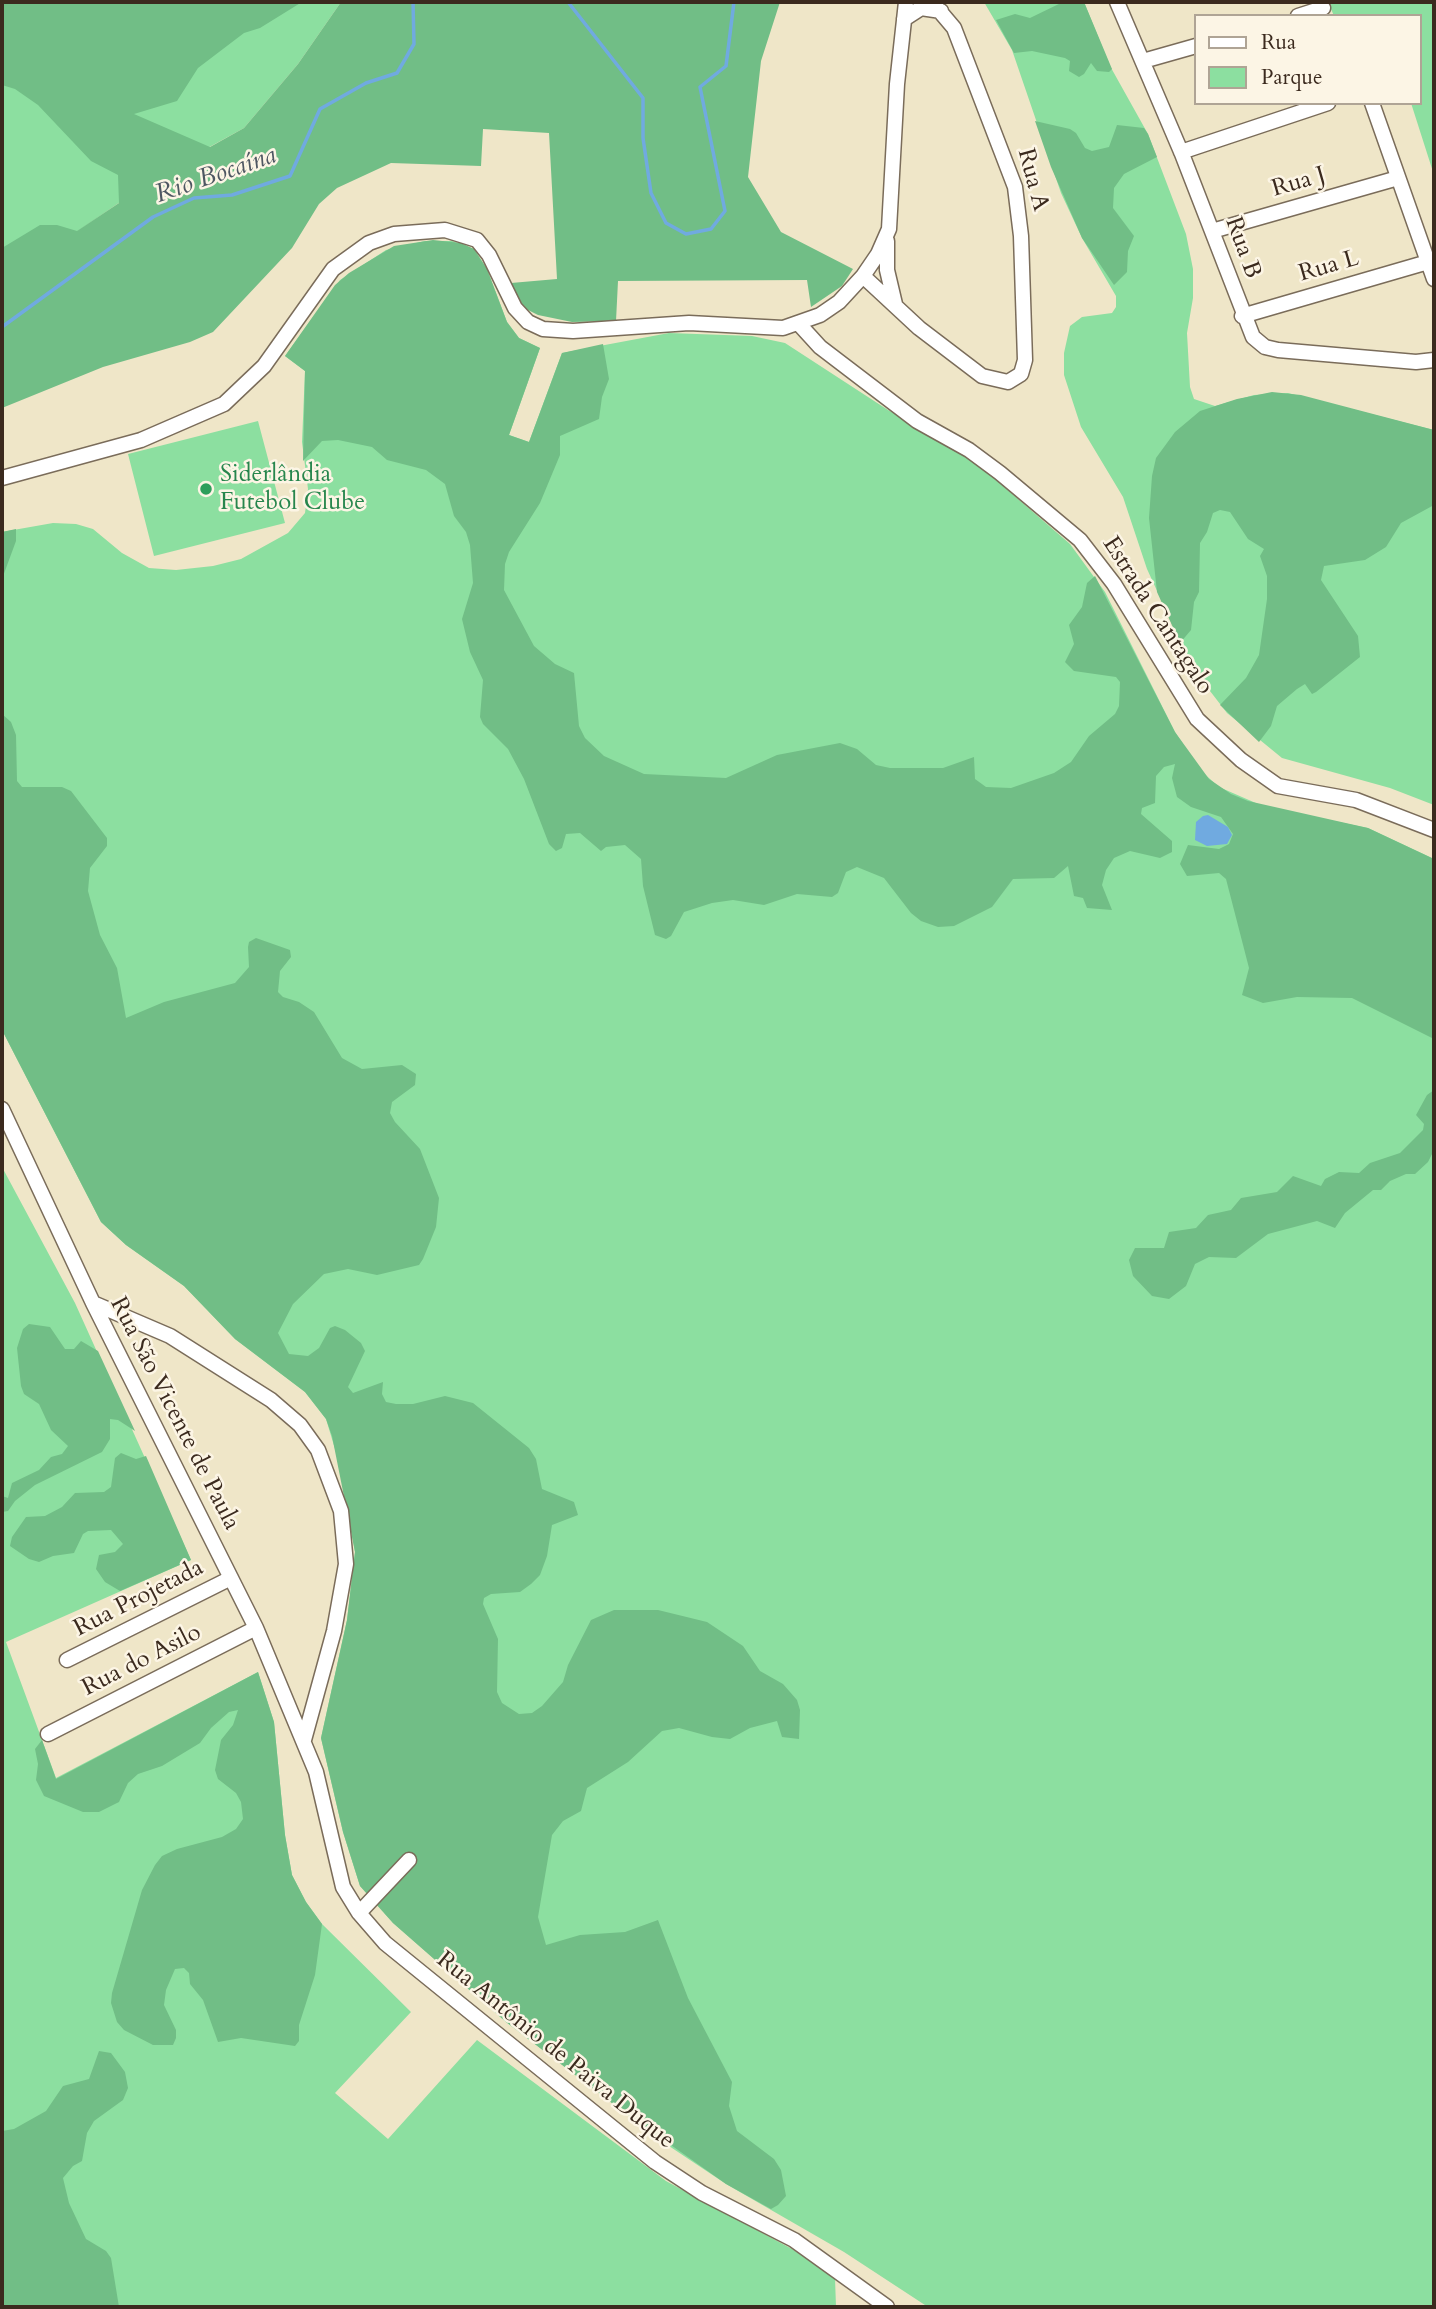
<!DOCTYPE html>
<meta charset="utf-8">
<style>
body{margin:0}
#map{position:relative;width:1436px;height:2309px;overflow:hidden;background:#efe6c8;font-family:Cardo,serif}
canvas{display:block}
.frame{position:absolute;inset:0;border:4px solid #3b2a1e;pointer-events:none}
.legend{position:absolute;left:1194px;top:14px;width:228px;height:91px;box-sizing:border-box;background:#fcf5e5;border:2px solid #afa495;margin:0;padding:9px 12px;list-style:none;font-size:21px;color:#3b2a1e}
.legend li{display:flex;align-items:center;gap:14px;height:35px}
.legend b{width:35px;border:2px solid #afa495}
</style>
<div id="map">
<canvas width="1436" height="2309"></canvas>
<div class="frame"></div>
<ul class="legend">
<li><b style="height:9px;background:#fff"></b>Rua</li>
<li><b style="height:19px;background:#8cdfa0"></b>Parque</li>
</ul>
</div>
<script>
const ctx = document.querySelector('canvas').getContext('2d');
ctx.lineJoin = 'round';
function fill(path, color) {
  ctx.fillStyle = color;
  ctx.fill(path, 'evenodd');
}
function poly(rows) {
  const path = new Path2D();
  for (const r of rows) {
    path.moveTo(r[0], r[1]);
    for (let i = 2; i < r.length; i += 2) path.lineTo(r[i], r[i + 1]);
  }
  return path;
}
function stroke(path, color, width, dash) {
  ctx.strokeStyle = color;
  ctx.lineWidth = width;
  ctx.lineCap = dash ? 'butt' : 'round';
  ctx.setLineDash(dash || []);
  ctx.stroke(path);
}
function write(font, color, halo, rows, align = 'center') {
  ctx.font = font + ' Cardo,serif';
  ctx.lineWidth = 5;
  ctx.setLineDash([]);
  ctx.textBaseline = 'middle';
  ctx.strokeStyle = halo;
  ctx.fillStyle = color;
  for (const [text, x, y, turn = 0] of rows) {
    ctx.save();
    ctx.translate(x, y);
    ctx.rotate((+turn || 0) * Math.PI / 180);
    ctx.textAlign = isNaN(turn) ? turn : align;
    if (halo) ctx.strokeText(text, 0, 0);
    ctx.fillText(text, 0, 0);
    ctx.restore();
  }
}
const green = poly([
 [2,2,341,2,298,64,244,128,164,172,2,283],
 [984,2,1084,2,1110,66,1148,134,1186,234,1193,269,1193,298,1187,333,1190,387,1194,399,1215,406,1254,395,1288,393,1434,430,1434,805,1390,788,1282,758,1227,713,1193,669,1147,569,1123,497,1081,427,1064,375,1064,353,1070,326,1082,317,1112,313,1116,307,1116,296,1082,238,1061,193,1012,50],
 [1328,2,1434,2,1434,175,1411,103,1420,103,1420,16,1334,16],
 [425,241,452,241,474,249,487,269,507,322,519,338,540,348,509,435,529,442,562,353,669,333,752,336,785,343,888,410,949,445,988,473,1070,544,1105,592,1175,732,1200,770,1219,787,1265,807,1368,828,1434,859,1434,2307,928,2307,844,2252,726,2184,666,2144,506,2022,393,1923,360,1886,343,1832,321,1738,347,1620,355,1552,341,1469,326,1419,305,1392,235,1339,184,1286,126,1245,101,1222,2,1030,2,532,53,523,76,524,93,529,122,553,149,568,176,570,213,566,241,559,288,533,305,513,308,489,302,442,305,371,285,356,340,280,386,250],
 [258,421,285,523,154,556,128,454],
 [2,1167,75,1303,191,1560,6,1642,56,1778,258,1672,274,1722,285,1835,292,1875,306,1902,322,1924,411,2012,335,2093,388,2139,477,2040,666,2181,792,2249,835,2278,836,2307,2,2307]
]);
const forest = poly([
 [2,2,302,2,260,28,244,33,198,68,177,101,134,114,210,147,244,128,298,64,341,2,780,2,761,61,748,177,781,232,853,269,842,286,811,307,807,280,618,281,616,321,572,322,538,315,524,308,511,283,557,279,549,133,483,129,481,166,391,163,337,188,319,204,292,248,213,332,190,342,103,367,2,408,2,248,40,225,57,225,77,231,119,203,118,175,91,161,38,105,15,89,2,85],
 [1063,2,1084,2,1112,69,1109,72,1097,71,1091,63,1084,74,1079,77,1069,71,1070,61,1065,58,1032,51,1014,53,996,20,1015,14,1030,18],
 [1035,121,1070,129,1076,133,1085,148,1092,151,1109,147,1117,125,1144,128,1148,134,1157,157,1124,174,1114,188,1113,208,1134,236,1128,251,1127,272,1114,285,1082,238,1051,167],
 [433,240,461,243,474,249,487,269,507,322,519,338,540,348,509,435,529,442,562,353,603,344,609,379,602,397,599,419,560,436,560,455,540,503,509,552,505,564,504,590,534,646,555,664,574,673,579,726,585,738,604,756,644,774,726,778,777,755,840,743,857,749,876,765,890,768,943,768,974,757,975,779,986,787,1011,788,1054,773,1071,762,1089,736,1115,714,1119,706,1120,682,1116,677,1074,671,1065,662,1074,644,1069,625,1082,607,1087,583,1095,576,1175,732,1209,779,1231,794,1248,801,1368,828,1434,859,1434,1039,1352,998,1297,997,1263,1003,1242,995,1249,968,1226,879,1219,873,1187,876,1180,864,1188,845,1219,849,1229,844,1233,834,1221,817,1191,807,1177,797,1172,778,1175,764,1164,767,1156,776,1155,803,1142,808,1141,814,1172,841,1172,852,1160,858,1130,851,1114,858,1106,870,1102,885,1112,910,1087,908,1083,898,1074,896,1068,866,1054,878,1013,879,992,907,954,926,938,927,921,921,911,913,884,878,857,867,846,872,838,893,832,897,797,894,764,905,733,900,712,903,684,912,671,936,666,939,655,935,643,886,641,859,625,845,606,847,601,851,580,833,566,834,562,848,556,851,549,844,524,779,508,749,483,724,480,717,483,680,470,652,462,619,473,583,470,545,466,532,454,516,445,484,426,470,387,460,372,447,338,440,322,441,303,461,305,371,285,356,335,285,349,273,394,246],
 [1272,392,1301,395,1434,430,1434,505,1401,523,1386,547,1365,560,1324,566,1321,580,1358,636,1360,657,1316,692,1312,694,1305,684,1297,689,1277,706,1271,726,1259,742,1220,705,1246,678,1259,655,1267,599,1267,576,1260,556,1264,549,1248,539,1230,512,1220,510,1213,513,1207,532,1200,543,1199,592,1194,602,1191,630,1180,643,1157,592,1149,518,1152,476,1156,458,1175,432,1200,411,1237,399],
 [16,529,16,541,2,579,2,532],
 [2,714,11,722,16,735,17,781,22,787,62,787,71,791,107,838,107,846,90,868,88,891,100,935,117,968,126,1018,164,1002,235,983,249,967,248,947,249,942,256,938,290,950,291,957,280,971,278,992,283,997,299,1002,314,1012,342,1058,362,1069,402,1065,416,1074,415,1085,392,1102,390,1113,395,1122,420,1149,439,1198,436,1227,423,1259,419,1265,377,1275,348,1269,324,1274,293,1304,278,1333,289,1354,308,1356,319,1348,330,1328,335,1326,345,1330,361,1343,365,1351,348,1387,353,1393,383,1382,382,1394,386,1402,396,1404,413,1404,445,1396,473,1403,529,1448,536,1459,542,1489,574,1502,578,1515,552,1525,547,1556,540,1575,531,1584,520,1592,491,1594,484,1598,483,1604,498,1639,497,1692,502,1703,519,1714,532,1713,542,1706,563,1682,568,1665,591,1620,614,1610,658,1610,707,1622,743,1646,760,1671,783,1684,797,1700,800,1710,799,1739,782,1737,777,1721,750,1728,730,1739,712,1737,679,1728,662,1731,628,1762,587,1788,581,1811,563,1821,552,1835,538,1917,546,1945,580,1935,625,1932,658,1920,688,1998,732,2082,729,2106,737,2131,774,2159,781,2170,786,2196,778,2205,771,2209,726,2184,613,2104,506,2022,393,1923,360,1886,343,1832,321,1738,347,1620,355,1552,332,1436,326,1419,305,1392,235,1339,184,1286,126,1245,101,1222,2,1030],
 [1434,1090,1434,1150,1428,1162,1415,1174,1406,1174,1390,1181,1381,1190,1373,1190,1345,1213,1335,1228,1317,1221,1268,1234,1236,1258,1209,1257,1195,1264,1186,1286,1169,1299,1152,1296,1133,1276,1129,1260,1135,1248,1164,1248,1169,1232,1196,1228,1208,1215,1231,1210,1241,1198,1277,1192,1293,1176,1321,1186,1325,1179,1339,1172,1359,1173,1370,1163,1400,1153,1423,1130,1424,1124,1416,1115,1427,1095],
 [29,1324,50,1327,65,1349,74,1349,81,1341,98,1351,135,1431,118,1420,110,1419,110,1439,102,1452,35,1485,15,1501,8,1511,2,1512,2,1496,8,1498,12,1483,39,1470,51,1457,62,1454,68,1446,51,1430,39,1404,24,1394,21,1386,17,1348,23,1329],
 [121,1453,136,1459,146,1456,191,1560,120,1591,105,1582,96,1569,99,1555,115,1552,123,1544,111,1530,88,1531,83,1534,74,1553,53,1556,39,1562,29,1559,10,1546,12,1537,26,1517,45,1516,62,1507,75,1493,104,1492,111,1487,115,1458],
 [258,1672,274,1722,285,1835,292,1875,306,1902,322,1924,315,1975,299,2025,299,2041,295,2046,241,2038,218,2042,203,2000,190,1984,189,1973,184,1968,175,1969,166,1990,164,2005,176,2030,176,2038,173,2045,153,2045,124,2030,117,2022,111,2003,112,1993,142,1890,155,1865,162,1856,177,1849,222,1837,236,1829,243,1819,241,1802,236,1793,218,1779,215,1770,221,1740,233,1725,238,1710,229,1712,211,1728,200,1743,162,1766,138,1774,128,1783,119,1802,99,1812,83,1812,44,1796,36,1780,38,1764,35,1749,42,1740,56,1779],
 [99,2051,111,2053,125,2072,128,2088,123,2100,94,2121,87,2133,82,2161,73,2166,63,2178,69,2203,86,2239,106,2251,111,2258,119,2307,2,2307,2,2131,14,2129,46,2111,63,2086,89,2079]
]);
const water = poly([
 [1208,815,1228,827,1232,835,1227,844,1207,846,1195,840,1196,822,1203,816]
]);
const stream = poly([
 [568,2,643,98,643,138,651,193,666,223,686,234,711,229,725,211,700,87,726,66,734,2],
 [2,327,153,217,194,198,232,195,290,176,320,109,366,83,397,73,414,44,413,2]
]);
const minor = poly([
 [1117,2,1182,154,1253,337,1265,347,1278,350,1416,362,1434,360],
 [1298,16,1323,8],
 [904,19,921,8,941,11],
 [1143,61,1196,46],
 [1372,103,1434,279],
 [1181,152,1328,103],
 [1212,231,1398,178],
 [887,241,887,270,895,304],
 [863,276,919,328,982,376,1008,382,1021,374,1025,360,1021,236,1015,187,954,28,932,2],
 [1242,316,1428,262],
 [799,324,820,347,917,421,969,450,1000,473,1080,540,1114,584,1197,719,1241,760,1278,786,1356,800,1434,830],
 [2,478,141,440,224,404,264,366,333,269,369,243,394,234,445,230,477,240,489,255,515,308,528,322,543,329,573,331,689,323,783,328,820,315,839,302,863,276,878,254,889,229,897,84,906,2],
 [2,1109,93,1303,256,1628,316,1772,343,1887,359,1913,385,1943,655,2162,702,2193,794,2240,887,2307],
 [93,1303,170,1336,271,1400,300,1425,318,1450,341,1511,346,1564,334,1631,304,1740],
 [67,1660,231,1578],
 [48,1734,256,1628],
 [359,1913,409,1860]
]);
const markers = [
 [206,489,7,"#2e9e5b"]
];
const streetNames = [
 ["Rua A",1032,180,75],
 ["Rua J",1299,183,-16],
 ["Rua B",1242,248,70],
 ["Rua L",1329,267,-16],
 ["Estrada Cantagalo",1157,616,57],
 ["Rua São Vicente de Paula",174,1414,63],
 ["Rua Projetada",139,1599,-27],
 ["Rua do Asilo",142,1661,-27],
 ["Rua Antônio de Paiva Duque",555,2051,39]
];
const leisureNames = [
 ["Siderlândia",220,475],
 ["Futebol Clube",220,503]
];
const waterNames = [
 ["Rio Bocaína",216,176,-19]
];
fill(green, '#8cdfa0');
fill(forest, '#71be86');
fill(water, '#70aae0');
stroke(stream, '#70aae0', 3.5);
stroke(minor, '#7a6c5a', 17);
stroke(minor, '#fff', 14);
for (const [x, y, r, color] of markers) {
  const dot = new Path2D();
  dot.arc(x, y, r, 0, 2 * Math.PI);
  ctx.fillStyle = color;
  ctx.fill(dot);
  stroke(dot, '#fcf5e5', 2.5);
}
write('24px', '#3b2a1e', '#fcf5e5', streetNames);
write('24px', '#27864d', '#fcf5e5', leisureNames, 'left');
write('italic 26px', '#4e5762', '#fcf5e5', waterNames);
</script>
